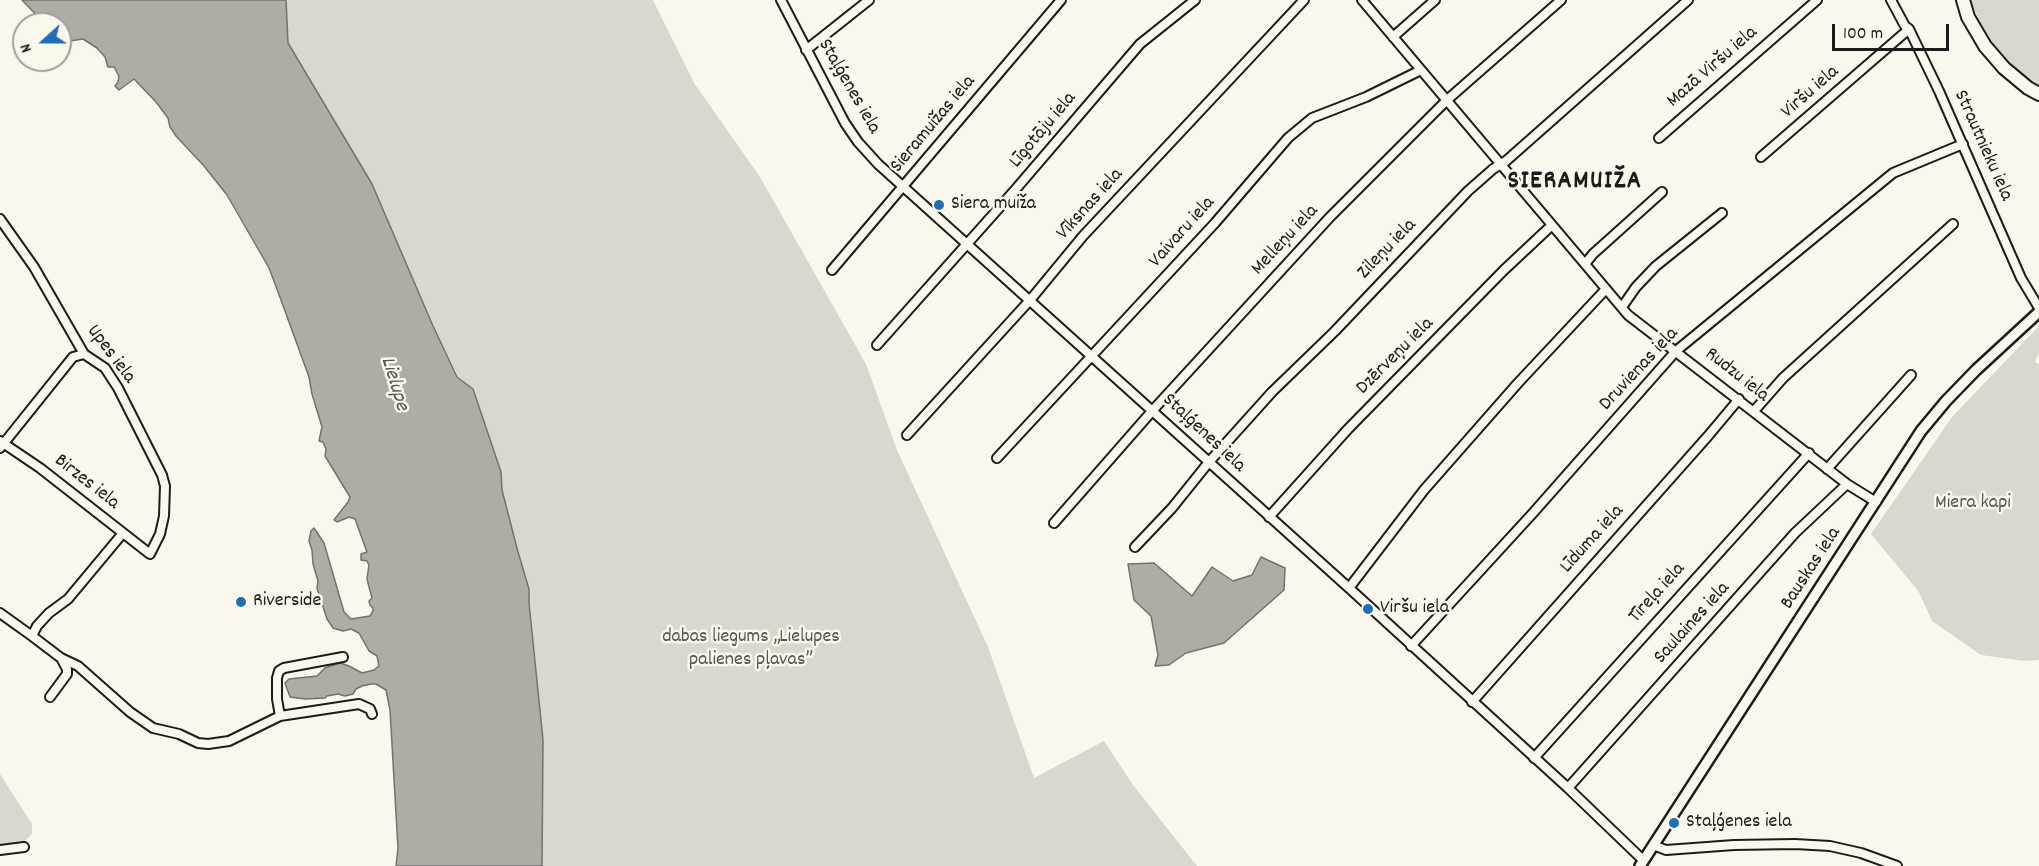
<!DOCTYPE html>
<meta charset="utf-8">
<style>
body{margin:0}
#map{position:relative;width:2039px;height:866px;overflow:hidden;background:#fbf7ec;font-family:Dekko,sans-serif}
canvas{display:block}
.north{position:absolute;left:12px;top:12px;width:60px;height:60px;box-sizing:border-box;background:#fbf7ec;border:2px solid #a29f99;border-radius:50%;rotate:249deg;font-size:16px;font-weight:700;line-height:24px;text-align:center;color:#1c1c1c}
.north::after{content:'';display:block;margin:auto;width:21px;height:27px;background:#1f6fb2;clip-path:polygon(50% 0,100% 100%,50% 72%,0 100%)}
.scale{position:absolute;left:1832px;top:24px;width:117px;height:27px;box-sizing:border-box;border:3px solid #1c1c1c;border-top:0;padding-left:8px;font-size:18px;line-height:21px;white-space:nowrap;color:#1c1c1c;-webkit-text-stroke:4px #fbf7ec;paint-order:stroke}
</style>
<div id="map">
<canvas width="2039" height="866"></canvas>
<div class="north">N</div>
<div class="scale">100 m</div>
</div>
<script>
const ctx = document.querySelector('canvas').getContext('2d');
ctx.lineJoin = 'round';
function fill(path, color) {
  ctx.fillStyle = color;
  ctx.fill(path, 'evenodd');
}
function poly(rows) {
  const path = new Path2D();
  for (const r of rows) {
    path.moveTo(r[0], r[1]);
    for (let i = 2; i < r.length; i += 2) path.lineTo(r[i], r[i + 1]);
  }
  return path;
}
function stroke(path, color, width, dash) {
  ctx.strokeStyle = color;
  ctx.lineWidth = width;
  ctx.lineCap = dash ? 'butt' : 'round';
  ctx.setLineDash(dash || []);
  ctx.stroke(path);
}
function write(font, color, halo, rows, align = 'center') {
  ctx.font = font + ' Dekko,sans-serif';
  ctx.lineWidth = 5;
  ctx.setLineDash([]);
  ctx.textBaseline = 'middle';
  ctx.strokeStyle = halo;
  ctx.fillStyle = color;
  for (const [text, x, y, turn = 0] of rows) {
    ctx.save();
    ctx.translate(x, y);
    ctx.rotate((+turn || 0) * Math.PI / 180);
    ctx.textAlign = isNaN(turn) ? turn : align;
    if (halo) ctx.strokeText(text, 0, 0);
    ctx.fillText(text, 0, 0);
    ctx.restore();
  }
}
const green = poly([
 [286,0,653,0,694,83,760,177,866,364,897,450,988,647,1034,778,1104,741,1133,785,1197,866,542,866,543,740,529,603,529,589,518,552,502,490,501,472,473,389,458,377,433,326,372,184,288,43],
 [1970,0,2039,0,2039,86,2007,62,1986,35],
 [2039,326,2039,352,2035,362,2039,364,2039,660,2025,661,1981,655,1932,621,1919,592,1871,534,1952,417],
 [0,774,32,824,32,834,25,841,0,845]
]);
const water = poly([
 [22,0,286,0,288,43,372,184,433,326,457,377,473,389,501,472,502,490,518,552,529,589,529,603,543,740,542,866,396,866,398,848,390,710,386,690,376,684,371,684,362,686,356,689,353,694,345,696,338,694,327,696,325,698,305,699,290,697,285,683,289,679,317,676,325,668,340,663,349,666,362,673,374,670,379,666,377,656,369,651,359,633,351,629,343,631,333,628,327,619,317,588,318,581,313,564,312,550,309,541,311,531,314,528,324,543,344,612,351,619,370,616,373,611,373,608,370,605,369,601,372,598,367,579,369,565,367,561,361,560,361,554,367,552,355,519,349,517,337,522,334,520,348,502,350,497,325,456,326,449,323,442,319,441,322,427,312,394,309,377,277,289,269,268,227,195,204,166,176,136,170,127,168,118,156,102,134,79,119,90,115,86,118,82,119,76,114,67,108,67,105,57,97,48,83,39,70,41,60,40,60,24,45,24,22,0],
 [1261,557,1285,568,1284,590,1224,643,1186,653,1169,665,1155,666,1158,655,1151,616,1134,600,1128,564,1154,563,1192,596,1212,567,1233,581,1252,575,1261,557]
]);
const minor = poly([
 [781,0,845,123,858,142,878,164,1349,588,1568,788,1643,860],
 [1362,0,1628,315,1847,484,1876,502],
 [1891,0,1905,26,1909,29,1939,91,2021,278,2039,308],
 [1393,37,1435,0],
 [806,50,869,0],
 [1659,138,1817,0],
 [1761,157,1909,29],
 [0,219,34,267,84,354,105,368,118,388,162,475,165,486,164,516,160,534,150,554,40,468,0,441],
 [1585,264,1593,254,1662,192],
 [832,270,1061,0],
 [1622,307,1636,287,1656,266,1722,213],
 [877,345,1015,190,1140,44,1195,0],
 [1754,411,1783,378,1953,224],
 [907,435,1031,299,1083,236,1304,0],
 [0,448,73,357,84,354],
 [997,458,1215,223,1288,138,1312,118,1366,97,1421,70],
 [1827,469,1911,375],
 [1269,517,1348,429,1504,270,1552,225],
 [1054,523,1153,410,1330,217,1447,100,1561,0],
 [1135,547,1172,508,1209,462,1272,392,1335,331,1468,191,1493,169,1506,161,1688,0],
 [1349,588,1424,490,1518,383,1606,289],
 [0,613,32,636,37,626,49,613,68,599,123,533],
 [32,636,61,658,67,669,67,674,50,697],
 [1411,646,1533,513,1676,351,1893,173,1963,144],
 [61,658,78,666,130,712,153,728,179,734,198,743,208,744,229,741,280,716,359,704,370,709,372,714],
 [1472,702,1708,436,1739,399],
 [280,716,277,699,277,678,279,671,284,668,343,657],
 [1534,758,1809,453],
 [1568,788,1795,533,1847,484],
 [1653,845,1666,850,1734,845,1795,844,1830,846,1861,853,1897,866],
 [0,850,24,847]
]);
const tertiary = poly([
 [1640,866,1921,431,1946,401,1976,370,2039,312]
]);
const trunk = poly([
 [1963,0,1968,17,1985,46,2004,68,2028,88,2039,94]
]);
const markers = [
 [939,205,6,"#1f6fb2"],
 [241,602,6,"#1f6fb2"],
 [1368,609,6,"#1f6fb2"],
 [1674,823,6,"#1f6fb2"]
];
const streetNames = [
 ["Mazā Viršu iela",1713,68,-41],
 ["Staļģenes iela",848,87,60],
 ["Viršu iela",1811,93,-41],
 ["Sieramuižas iela",934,125,-50],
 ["Līgotāju iela",1044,131,-50],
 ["Strautnieku iela",1982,146,66],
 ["Vīksnas iela",1091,205,-48],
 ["Vaivaru iela",1183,233,-48],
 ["Melleņu iela",1286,241,-47],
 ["Zileņu iela",1388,250,-46],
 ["Upes iela",110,355,53],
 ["Dzērveņu iela",1396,357,-45],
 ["Druvienas iela",1640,370,-47],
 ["Rudzu iela",1736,376,38],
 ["Staļģenes iela",1203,434,43],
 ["Birzes iela",86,483,38],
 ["Līduma iela",1593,540,-48],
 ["Bauskas iela",1812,569,-57],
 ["Tīreļa iela",1658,594,-48],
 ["Saulaines iela",1693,624,-48]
];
const poiNames = [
 ["Siera muiža",951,205],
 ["Riverside",253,602],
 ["Viršu iela",1380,609],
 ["Staļģenes iela",1686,823]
];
const parkNames = [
 ["Miera kapi",1973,504],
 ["dabas liegums „Lielupes",751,638],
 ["palienes pļavas”",751,661]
];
const waterNames = [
 ["Lielupe",393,384,73]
];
const districtNames = [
 ["SIERAMUIŽA",1575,183]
];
fill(green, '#dad7ce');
fill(water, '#afaca5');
stroke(water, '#74726e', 1.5);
stroke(minor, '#1c1c1c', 12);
stroke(tertiary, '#1c1c1c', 14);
stroke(trunk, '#1c1c1c', 16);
stroke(minor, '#fbf7ec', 8);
stroke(tertiary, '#fbf7ec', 9);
stroke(trunk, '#fbf7ec', 12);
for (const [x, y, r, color] of markers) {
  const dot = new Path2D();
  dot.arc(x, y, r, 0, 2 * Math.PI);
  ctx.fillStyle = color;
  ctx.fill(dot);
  stroke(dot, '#fbf7ec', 2);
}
write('20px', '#1c1c1c', '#fbf7ec', streetNames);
write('20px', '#1c1c1c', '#fbf7ec', poiNames, 'left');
write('20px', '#555451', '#fbf7ec', parkNames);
write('italic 21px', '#575653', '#fbf7ec', waterNames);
ctx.letterSpacing = '1.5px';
write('bold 26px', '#1c1c1c', '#fbf7ec', districtNames);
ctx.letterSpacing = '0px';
</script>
